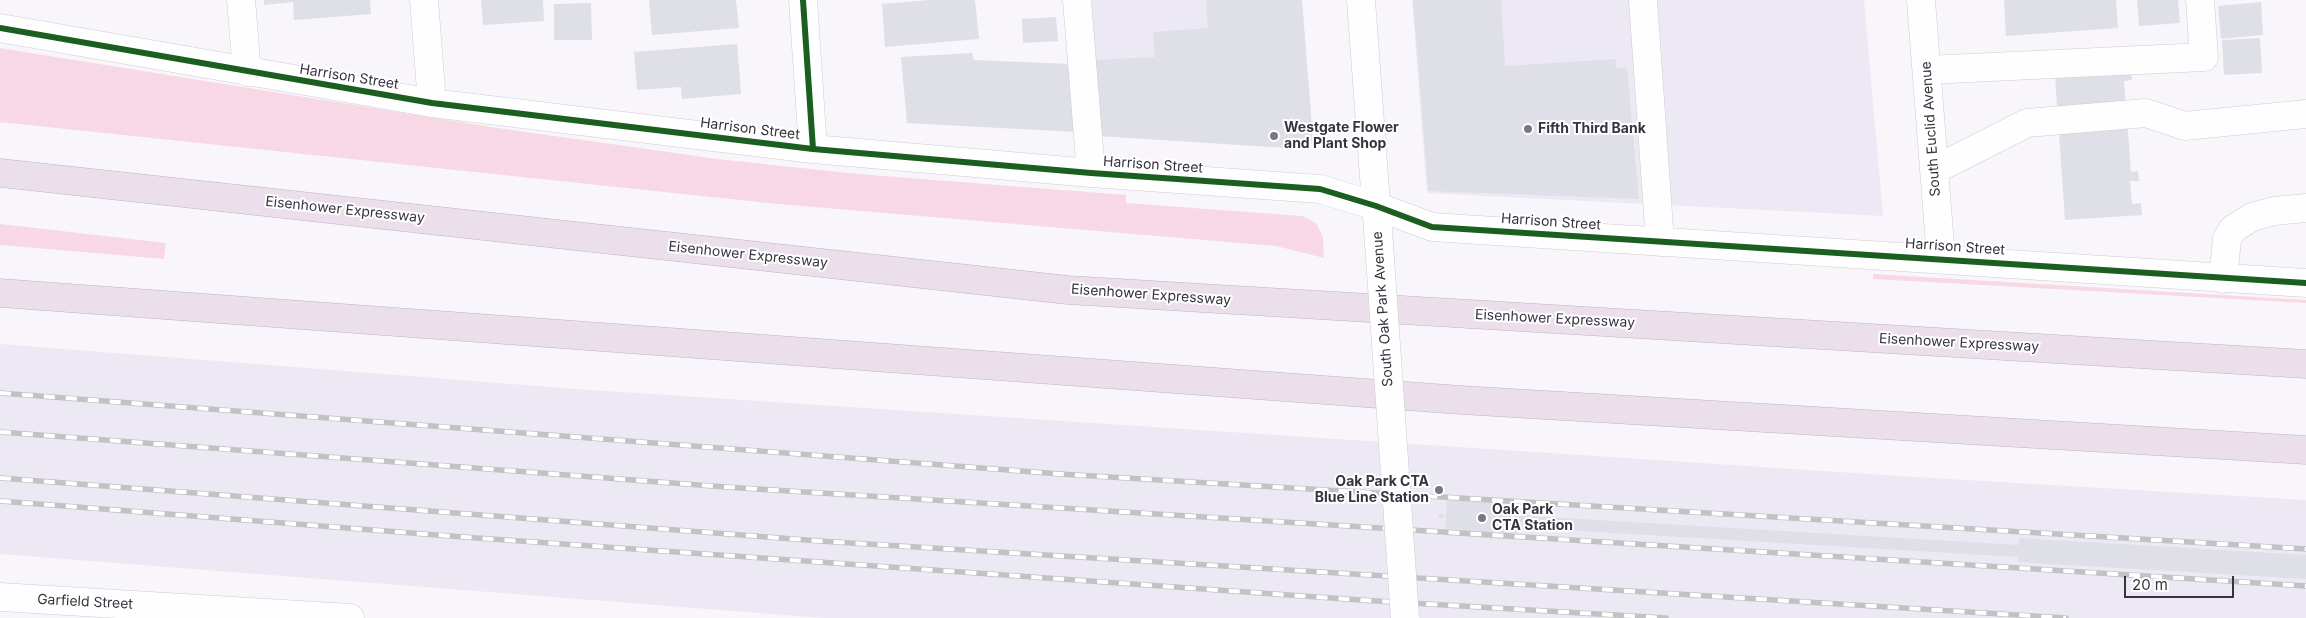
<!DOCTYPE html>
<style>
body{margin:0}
#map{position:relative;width:2306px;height:618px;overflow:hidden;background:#f8f6fb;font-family:Inter,sans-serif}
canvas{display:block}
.scale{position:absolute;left:2124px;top:576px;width:110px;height:22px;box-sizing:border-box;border:2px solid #37333f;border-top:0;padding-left:6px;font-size:15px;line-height:18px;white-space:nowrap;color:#37333f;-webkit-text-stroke:4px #fff;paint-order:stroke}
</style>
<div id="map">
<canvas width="2306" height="618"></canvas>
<div class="scale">20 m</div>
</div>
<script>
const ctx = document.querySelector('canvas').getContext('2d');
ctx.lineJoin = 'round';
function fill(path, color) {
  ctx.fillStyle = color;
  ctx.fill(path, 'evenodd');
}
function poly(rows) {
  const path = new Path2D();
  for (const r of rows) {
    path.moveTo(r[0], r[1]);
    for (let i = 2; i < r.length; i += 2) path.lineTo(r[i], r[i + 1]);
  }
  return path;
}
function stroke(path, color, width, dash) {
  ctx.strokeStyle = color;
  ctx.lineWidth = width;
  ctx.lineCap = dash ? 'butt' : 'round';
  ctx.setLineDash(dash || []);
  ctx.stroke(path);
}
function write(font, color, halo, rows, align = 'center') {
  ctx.font = font + ' Inter,sans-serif';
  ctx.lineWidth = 4;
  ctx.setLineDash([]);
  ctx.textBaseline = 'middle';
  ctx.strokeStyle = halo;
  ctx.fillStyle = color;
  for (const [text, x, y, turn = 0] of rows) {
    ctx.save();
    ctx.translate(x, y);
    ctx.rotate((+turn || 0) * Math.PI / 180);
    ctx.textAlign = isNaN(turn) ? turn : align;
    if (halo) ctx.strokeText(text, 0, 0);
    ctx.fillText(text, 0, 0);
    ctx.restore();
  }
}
const built = poly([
 [1089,0,1302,0,1313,141,1304,149,1099,136],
 [1412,0,1864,0,1883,216,1427,193],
 [0,344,576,389,1915,477,2306,500,2306,618,823,618,0,554]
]);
const green = poly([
 [0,48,491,127,717,159,858,174,1126,195,1126,203,1302,216,1316,223,1323,237,1324,258,1276,246,778,204,0,122],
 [0,224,166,243,164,259,0,245],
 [1873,274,2306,300,2306,303,1873,279]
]);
const building = poly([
 [264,0,370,0,371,14,294,20,293,2,264,5],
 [481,0,543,0,544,21,483,25],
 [649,0,736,0,739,28,652,35],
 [929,0,975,0,979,39,885,47,882,4],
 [1206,0,1302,0,1313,141,1304,149,1099,136,1093,60,1155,57,1153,32,1208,28],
 [1413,0,1501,0,1505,66,1616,59,1616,68,1627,67,1639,199,1428,191],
 [2004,0,2116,0,2118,28,2006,36],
 [2137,0,2178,0,2180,23,2139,26],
 [2261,2,2263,35,2221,39,2218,6],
 [591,3,592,40,554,40,554,4],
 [1056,17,1058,41,1023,43,1022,19],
 [2260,38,2262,73,2224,75,2222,40],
 [737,44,741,94,682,99,681,87,637,90,634,52],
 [972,53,974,60,1070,64,1075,132,907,123,901,57],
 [2131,71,2132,80,2124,81,2131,172,2138,171,2139,181,2130,181,2132,204,2141,203,2142,215,2065,220,2055,76],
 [1447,499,1519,503,1518,509,1530,516,2019,545,2019,538,2306,555,2306,579,2018,562,2018,557,1529,528,1517,532,1516,540,1445,535]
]);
const path = poly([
 [1439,516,1446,516]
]);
const minor = poly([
 [241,0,247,72],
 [424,0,432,103],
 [803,0,813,149],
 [1077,0,1091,173],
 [1361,0,1380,258],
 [1643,0,1660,242],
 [1921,0,1941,259],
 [0,28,432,103,813,149,1091,173,1320,189,1376,206,1432,227,2306,283],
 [1927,70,2204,57,2200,0],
 [1934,170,2027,123,2146,113,2185,126,2306,114],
 [2223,279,2227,239,2233,229,2252,217,2274,211,2306,208],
 [0,597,350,618]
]);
const highway = poly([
 [0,173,1068,290,2306,364],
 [0,293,1461,400,2306,450]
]);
const rail = poly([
 [0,393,1060,474,2306,549],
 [0,432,725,487,2306,586],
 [0,478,819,541,2066,618],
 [0,501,463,537,1360,600,1666,618]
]);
const minorBridge = poly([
 [1380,258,1405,618]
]);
const cycleway = poly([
 [803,0,813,149],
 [0,28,432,103,813,149,1091,173,1320,189,1376,206,1432,227,2306,283]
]);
const markers = [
 [1528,129,5,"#7b7781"],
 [1274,136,5,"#7b7781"],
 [1439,490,5,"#7b7781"],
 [1482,518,5,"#7b7781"]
];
const streetNames = [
 ["Harrison Street",349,77,9],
 ["Harrison Street",750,129,7],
 ["South Euclid Avenue",1931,129,-94],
 ["Harrison Street",1153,165,4],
 ["Eisenhower Expressway",345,210,6],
 ["Harrison Street",1551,222,4],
 ["Harrison Street",1955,247,4],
 ["Eisenhower Expressway",748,255,6],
 ["Eisenhower Expressway",1151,295,4],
 ["South Oak Park Avenue",1383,309,-94],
 ["Eisenhower Expressway",1555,319,3],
 ["Eisenhower Expressway",1959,343,3],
 ["Garfield Street",85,602,3]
];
const poiNames = [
 ["Westgate Flower",1284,128],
 ["and Plant Shop",1284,144],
 ["Fifth Third Bank",1538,129],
 ["Oak Park CTA",1429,482,"right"],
 ["Blue Line Station",1429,498,"right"],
 ["Oak Park",1492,510],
 ["CTA Station",1492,526]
];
fill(built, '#ede9f4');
fill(green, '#f9d8e6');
fill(building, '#dfdfe7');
stroke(minor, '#cecbd3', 29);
stroke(highway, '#c1b3c2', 29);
stroke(path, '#dedcdf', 3, [4, 2.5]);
stroke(minor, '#fefefe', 28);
stroke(highway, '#eadfeb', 28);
stroke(rail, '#c2c2c4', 5.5);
stroke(rail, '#fff', 4, [11]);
stroke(minorBridge, '#cecbd3', 29, []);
stroke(minorBridge, '#fefefe', 28);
stroke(cycleway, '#1b5e20', 6);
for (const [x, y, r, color] of markers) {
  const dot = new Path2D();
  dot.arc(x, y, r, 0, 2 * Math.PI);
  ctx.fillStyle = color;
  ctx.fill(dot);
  stroke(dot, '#fff', 2);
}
write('14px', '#37333f', '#fff', streetNames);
write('bold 14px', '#37333f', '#fff', poiNames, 'left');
</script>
